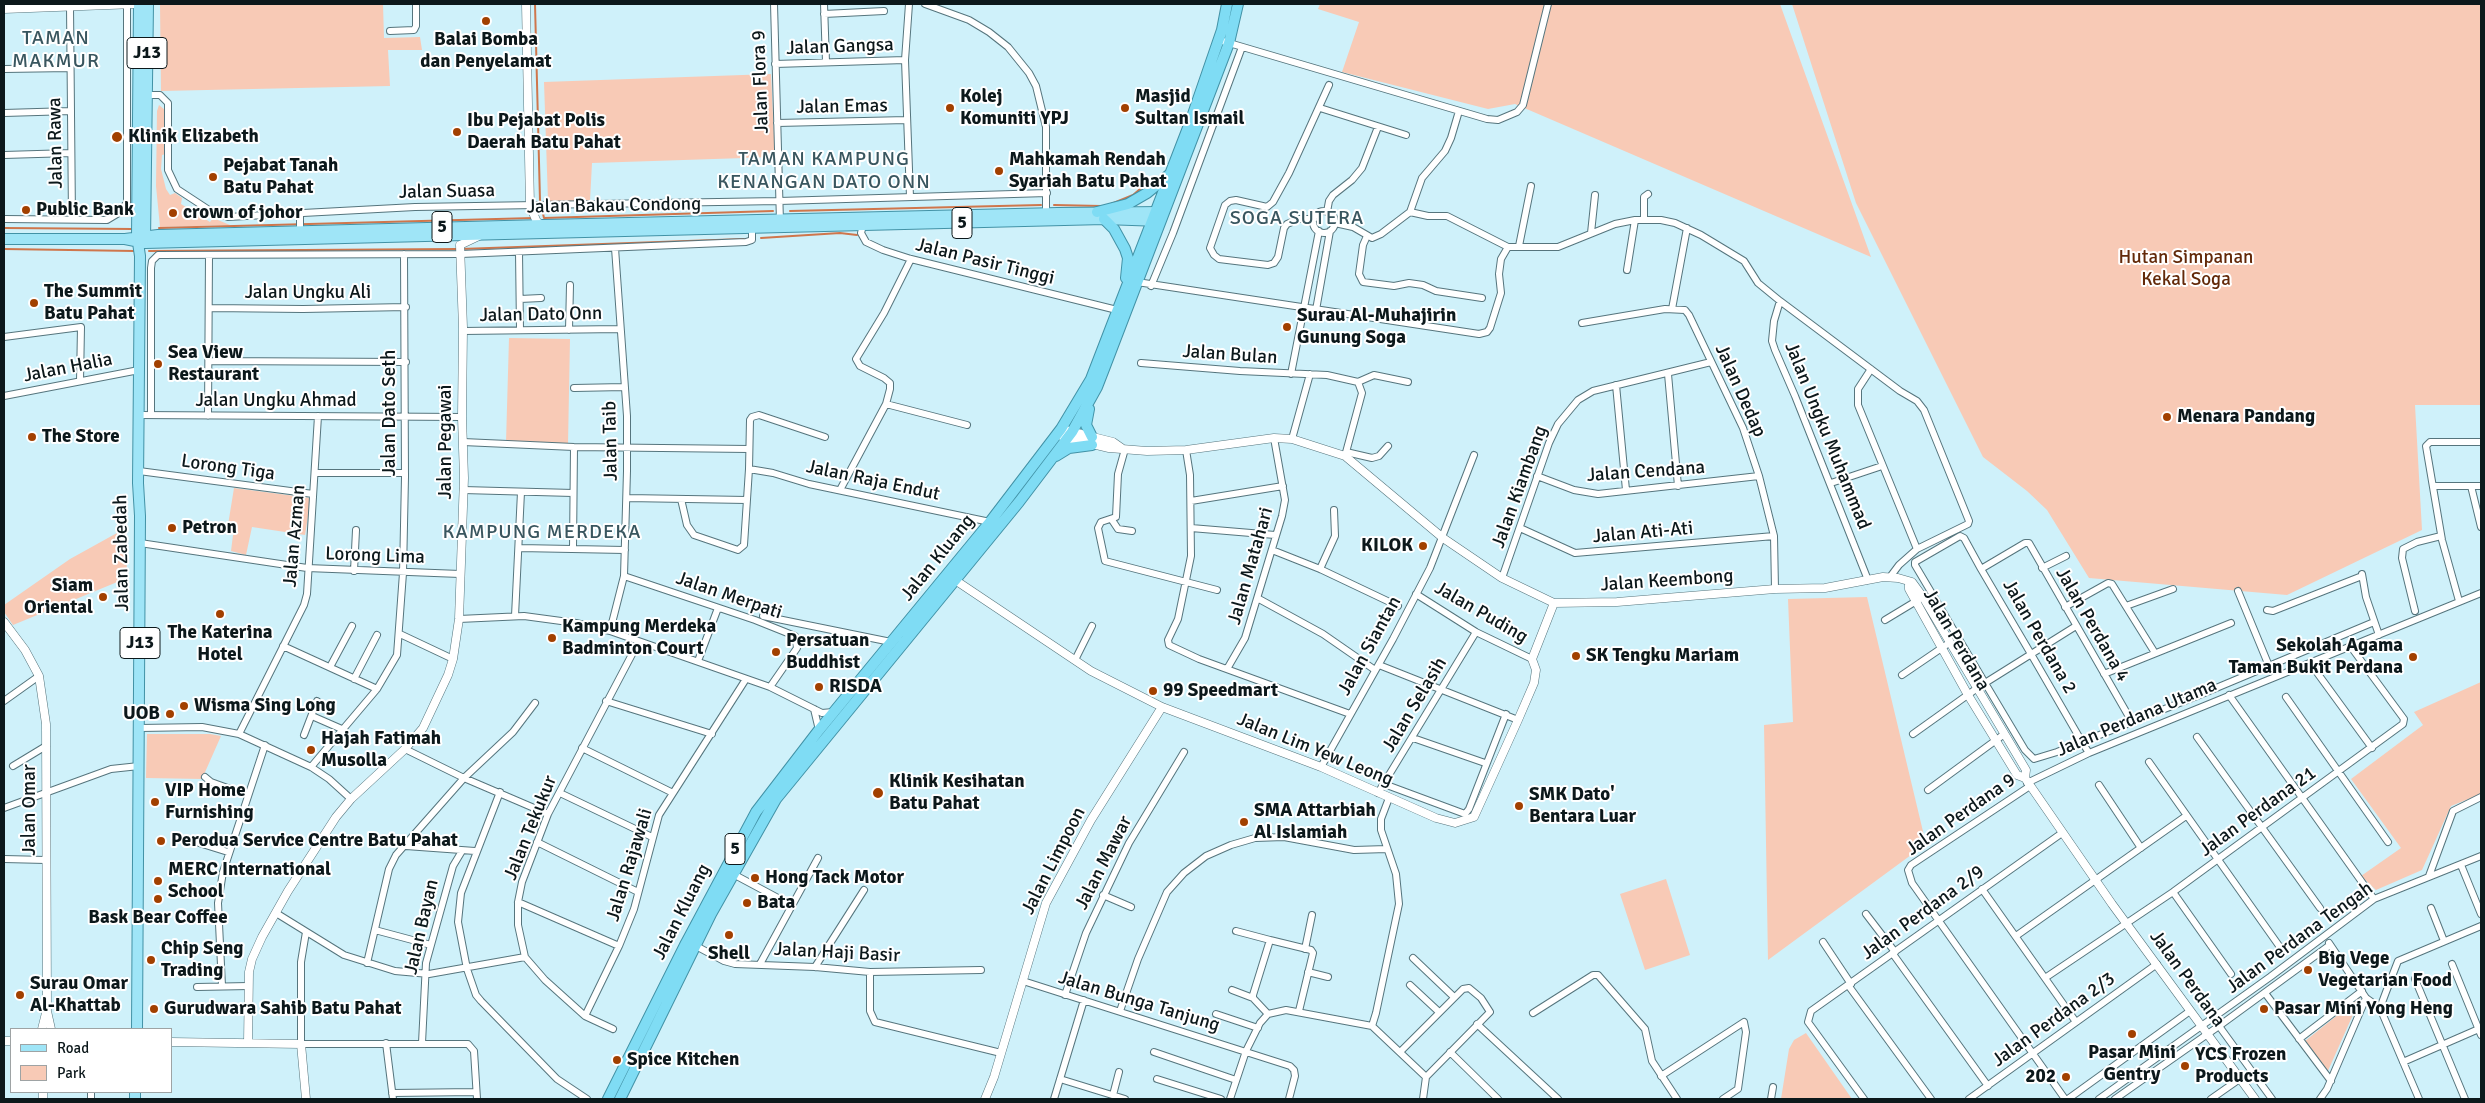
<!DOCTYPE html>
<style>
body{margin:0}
#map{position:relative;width:2485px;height:1103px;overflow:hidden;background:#cff1fa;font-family:Signika,sans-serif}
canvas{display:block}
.frame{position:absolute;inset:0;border:5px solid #0c181b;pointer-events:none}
.legend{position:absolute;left:10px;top:1028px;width:162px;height:65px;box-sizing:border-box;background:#fff;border:1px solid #9ea3a4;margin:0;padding:6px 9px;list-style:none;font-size:15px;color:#0c181b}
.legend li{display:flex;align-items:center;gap:10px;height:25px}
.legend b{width:25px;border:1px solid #9ea3a4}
</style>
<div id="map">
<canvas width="2485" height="1103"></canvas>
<div class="frame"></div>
<ul class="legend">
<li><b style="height:6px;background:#9fe5f7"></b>Road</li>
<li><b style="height:14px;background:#f8cab6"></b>Park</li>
</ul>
</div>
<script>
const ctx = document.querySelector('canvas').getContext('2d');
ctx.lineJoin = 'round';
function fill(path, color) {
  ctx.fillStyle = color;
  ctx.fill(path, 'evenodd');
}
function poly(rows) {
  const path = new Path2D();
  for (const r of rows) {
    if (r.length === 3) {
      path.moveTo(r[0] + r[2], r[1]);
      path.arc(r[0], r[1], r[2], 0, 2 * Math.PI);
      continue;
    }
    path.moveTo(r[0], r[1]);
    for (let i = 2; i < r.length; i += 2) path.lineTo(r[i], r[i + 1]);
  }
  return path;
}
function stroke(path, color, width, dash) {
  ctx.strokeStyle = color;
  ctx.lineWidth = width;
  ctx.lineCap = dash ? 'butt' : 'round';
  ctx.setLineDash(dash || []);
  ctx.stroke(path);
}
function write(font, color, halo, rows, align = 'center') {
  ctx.font = font + ' Signika,sans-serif';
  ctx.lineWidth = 4;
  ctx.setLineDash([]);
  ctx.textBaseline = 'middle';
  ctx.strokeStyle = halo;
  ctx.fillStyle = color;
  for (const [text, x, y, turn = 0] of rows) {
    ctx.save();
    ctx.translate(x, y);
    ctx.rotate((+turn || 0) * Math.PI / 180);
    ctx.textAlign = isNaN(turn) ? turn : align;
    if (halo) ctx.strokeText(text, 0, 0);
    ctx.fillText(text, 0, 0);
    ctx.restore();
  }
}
const green = poly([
 [160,4,383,4,384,38,420,37,422,50,388,50,390,86,161,91],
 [1320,4,1780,4,1871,257,1515,104,1488,109,1342,72,1359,22,1318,9],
 [1792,4,2481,4,2481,405,2415,405,2422,530,2287,595,2089,578,2047,510,2027,491,1983,457,1856,203],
 [771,74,775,157,592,163,590,201,548,201,544,82],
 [159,105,165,110,166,154,162,155,161,169,166,189,170,195,175,193,182,198,181,204,210,222,213,218,230,225,160,227,156,186,157,111],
 [509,338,570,339,568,444,506,442],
 [234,488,311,498,305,535,252,527,246,555,231,551,234,527,228,525],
 [126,528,127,578,13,625,4,612,4,605,70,559],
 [1867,597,1926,844,1768,960,1764,725,1793,722,1788,599],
 [2481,682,2481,794,2451,806,2422,870,2376,890,2361,876,2401,848,2351,779,2423,725,2414,712],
 [147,734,210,734,221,736,202,779,146,778],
 [1666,879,1690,955,1645,970,1620,894],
 [2359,998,2360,999,2327,1073,2305,1041],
 [1806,1033,1852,1099,1781,1099,1789,1049,1794,1040]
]);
const stream = poly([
 [535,4,540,201,544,218,773,211],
 [1111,204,1133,195,1154,177],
 [1054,205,1101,206],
 [790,211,1041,205],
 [4,228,133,229],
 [159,228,534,218],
 [761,238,840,233,857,235],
 [4,249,135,251],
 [461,249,744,239],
 [149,251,457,249]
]);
const minor = poly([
 [774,4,780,222],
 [824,4,826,62],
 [909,4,905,60,910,197],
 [925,4,969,20,989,32,1008,47,1029,73,1036,86,1046,127,1046,213],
 [70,6,72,219],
 [824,14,884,11],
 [390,31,414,30,416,26,416,4],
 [1219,40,1487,119,1498,120,1517,112,1523,105,1548,4],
 [775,64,905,60],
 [4,69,70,68],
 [147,95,160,95,168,103,168,170,177,189,209,210,228,217,415,207,779,201,1047,193],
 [1320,108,1406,135],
 [4,113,71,111],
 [777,123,907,120],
 [4,155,71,153],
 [1324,222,11],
 [1327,212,1329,201,1333,195,1352,180,1362,168,1378,127],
 [1410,212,1428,216,1447,216,1508,247],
 [4,219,107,220,117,214,127,203,127,4],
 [1314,219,1299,219,1287,224,1284,228,1278,257,1274,263,1268,265,1219,259,1214,255,1210,248,1225,205,1230,201,1236,200,1267,207,1273,202,1289,173,1329,85],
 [1644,219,1644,197,1648,194],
 [1335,223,1353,227,1372,238,1381,234,1410,212,1422,178,1445,151,1451,138,1459,111],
 [863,225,861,233,866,242,883,250,911,259,1117,310],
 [300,231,300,215],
 [1591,233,1595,195],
 [1367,236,1363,245,1359,274,1363,282,1394,286,1409,283,1423,285,1436,291,1482,298],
 [1519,246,1531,186],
 [519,252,520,330],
 [1627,270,1635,220],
 [1137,282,1479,334,1487,332,1490,328,1501,293,1499,274,1501,259,1508,247,1558,247,1615,224,1635,220,1661,220,1675,223,1701,235,1744,261,1758,283,1780,301,1900,391,1917,401,1924,410,1969,521,1968,524,1917,549,1899,565,1890,577],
 [1151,286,1173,233,1242,47],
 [520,299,541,298],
 [1780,301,1774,321,1772,341,1775,350,1795,396,1868,580],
 [210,308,303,309,406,307],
 [1672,309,1687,228],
 [1316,310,1330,231],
 [1582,323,1665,309,1685,310,1689,315,1743,428,1759,476,1774,536,1775,589],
 [569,330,570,285],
 [463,331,620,329],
 [4,337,81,327,80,381],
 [209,361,406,362],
 [1141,363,1240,371,1327,375,1358,382,1362,393,1345,456],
 [1871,369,1858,389,1858,405,1917,549],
 [1291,374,1319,231],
 [1668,374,1678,486],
 [1358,382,1374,375,1408,382],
 [1616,385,1626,490],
 [574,388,624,387],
 [4,396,139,370],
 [886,404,967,425],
 [139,415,462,417],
 [151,415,151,268,152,261,158,255,461,254,746,242,752,240,752,228],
 [208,416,209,255],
 [1292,439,1310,374],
 [463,442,574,447,749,449],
 [1125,449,1118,474,1116,517,1101,522,1098,528,1105,561,1217,590],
 [1186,450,1190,475,1191,556,1178,619,1168,640,1169,645,1199,659,1350,714],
 [1346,452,1372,458,1379,456,1388,446],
 [749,469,773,473,809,484,990,522],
 [139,471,313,494],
 [316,473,405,473],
 [1537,476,1574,490,1598,494,1759,476],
 [1831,483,1882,466],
 [2433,486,2481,486],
 [2471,486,2481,527],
 [463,490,573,493],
 [840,490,886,404,890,389,890,383,884,378,860,366,856,359,884,313,911,259],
 [627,498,747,500],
 [681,499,687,525,694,535,738,550,744,545,749,469,750,420,752,417,759,415,825,437],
 [1191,501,1283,486],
 [1112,520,1118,529,1132,531],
 [1191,528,1275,535],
 [1520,528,1575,553,1774,536],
 [140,543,307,568,460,574],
 [519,548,625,550],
 [573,548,574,447],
 [1272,550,1320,569,1398,606],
 [2042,568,2066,556],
 [1320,569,1335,536,1334,510],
 [1981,569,2025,543,2029,543,2132,722],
 [354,571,356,530],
 [2362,574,2366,597,2379,635],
 [624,576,755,620,795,636,797,648,770,687],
 [1502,578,1549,443,1558,424,1578,400,1593,391,1711,362],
 [2238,591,2269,666],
 [1416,594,1476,632,1532,659],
 [1259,599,1323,634,1375,670],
 [2459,601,2442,540,2426,446,2430,442,2481,442],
 [2126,606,2173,589],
 [2065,607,2108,583,2112,584,2155,653],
 [2267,610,2273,611,2362,576],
 [2415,611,2402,558,2403,549,2417,542,2441,536],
 [515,616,521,492],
 [763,616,891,642],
 [459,619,524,616,576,623,610,631,770,687,822,713,833,712],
 [1885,620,1923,597],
 [610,631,624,576,627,471,627,416,615,248],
 [400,634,453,659],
 [283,646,377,689],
 [1075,660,1092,626],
 [698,661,718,608],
 [2310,663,2372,748],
 [1379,665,1518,720],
 [330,667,352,626],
 [1227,669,1245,638,1282,516,1285,500,1274,438],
 [2104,674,2231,623],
 [1902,675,1949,643],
 [354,679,377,635],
 [1985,683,2076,626],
 [2229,695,2374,899],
 [2286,697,2388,842],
 [4,701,39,676],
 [606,701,712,734],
 [814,709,819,730],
 [312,716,344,730],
 [140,728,202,727,239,734,311,767,329,779,351,799],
 [239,734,304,605,307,594,318,416],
 [1913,734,1976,689],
 [304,735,317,701],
 [2197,737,2320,908],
 [1413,738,1485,763],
 [582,748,671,792],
 [405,749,464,778,548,814],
 [2089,753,2082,742,2031,654,1981,569,1964,538,1960,536,1915,562,1915,565,1985,683,2025,750,2034,759,2057,752,2197,696,2374,622],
 [2149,762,2282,950],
 [13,766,46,746],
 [311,767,377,689,397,655,403,573,405,477,404,254],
 [1321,767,1393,639,1430,568,1474,455],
 [205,777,211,782,247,795],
 [2027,783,2089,753,2481,593],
 [1384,784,1465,814,1469,809,1506,714],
 [2099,785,2141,848],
 [2030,786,1911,865,1908,870,1912,883,2065,1099],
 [1928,790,2003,735],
 [500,792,461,893,458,922,467,969,476,995,481,1001,557,1079,587,1099],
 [560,793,652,837],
 [1378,793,1476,632],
 [4,808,111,769,139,766],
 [537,842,638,892],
 [199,843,228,852],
 [406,846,475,851],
 [4,859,46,860],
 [2461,865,2481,914],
 [733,874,791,905],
 [2429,876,2453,811,2481,797],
 [1982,889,2076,1022],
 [2173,892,2231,974],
 [1103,895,1131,907],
 [518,902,619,946],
 [2431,908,2444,941],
 [276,913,344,955,395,971,429,974,525,957],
 [1866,914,1895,952],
 [375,930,431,945],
 [1236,931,1270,940],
 [306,932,301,962,301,1044,468,1044,474,1051,477,1099],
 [2016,936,2186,816],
 [1823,942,1851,984],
 [2329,943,2366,998,2380,1008],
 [696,946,724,961,735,964,815,967,870,972,981,970],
 [1305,949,1312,915],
 [1893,954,1988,1086],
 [1413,958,1454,997],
 [367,963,389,869,396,855,464,778,513,732,535,703],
 [760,964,818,858],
 [2452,964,2481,1035],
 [815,967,864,890],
 [870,972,870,1011,875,1022,1001,1053],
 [1308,972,1328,977],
 [2045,978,2173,892,2403,724,2404,719,2351,647],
 [2415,979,2465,1099],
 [1023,981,1290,1066,1294,1070,1295,1076,1289,1099],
 [1410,985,1439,1012],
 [1848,985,1931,1099],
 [222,986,218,903,223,872,265,745],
 [197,987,249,986],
 [1232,990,1253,998],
 [2265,993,2331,1081],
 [1065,995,1086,933,1129,843,1184,752],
 [1120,1011,1138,959,1167,892,1184,873,1206,856,1231,845,1255,838,1284,837,1354,850,1387,849],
 [1533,1013,1593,975,1598,975,1645,1029,1652,1061,1677,1099],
 [1216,1014,1258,1028],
 [1268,1014,1253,998,1253,995,1270,940,1311,950,1313,953,1299,1011],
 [585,1016,619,946,634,909,659,815,746,679],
 [1477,1024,1558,1099],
 [1372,1026,1376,1013,1399,904,1396,874,1381,830,1381,819,1389,798],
 [613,1029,585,1016,545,980,525,957,518,925,518,902,522,882,548,814,638,643],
 [2299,1039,2362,991],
 [386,1043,393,1099],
 [422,1043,426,963,453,866,462,851],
 [1154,1052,1236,1080],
 [1400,1052,1463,989,1469,988,1481,998,1490,1012,1426,1077,1423,1099],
 [1450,1052,1498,1099],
 [2403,1062,2481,1028],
 [1661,1076,1744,1022,1746,1032,1738,1089,1723,1099],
 [1060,1079,1125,1099],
 [1157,1079,1221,1099],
 [392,1093,476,1092],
 [1113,1095,1119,1072],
 [91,1099,91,1092],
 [1054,1099,1084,1000],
 [1230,1099,1246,1051,1260,1023,1268,1014,1286,1010,1372,1026,1426,1077],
 [1771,1099,1773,1087],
 [1864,1099,1808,1022,1811,1011,2062,833],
 [1969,1099,2157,964],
 [2068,1099,2190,1011],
 [2099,1099,2270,977,2374,899,2481,856],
 [2115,1099,2219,1026],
 [2211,1099,2241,1078],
 [2272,1099,2219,1026,2330,945],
 [2320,1099,2327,1089,2366,998],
 [2419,1099,2380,1008,2386,992,2398,961,2481,926]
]);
const tertiary = poly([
 [526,4,530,206,537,222,543,225],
 [4,9,135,4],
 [460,245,479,236],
 [1061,429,1113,442,1123,449],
 [1063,437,1109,448,1147,451,1186,450,1274,438,1292,439,1345,456,1443,538,1502,578,1554,603,1617,602,1775,589,1825,588,1883,577,1898,578,1912,582,1923,597,2026,770,2025,778],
 [952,578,1091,671,1162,707,1321,767,1436,818,1455,823,1474,817,1518,720,1534,683,1536,670,1532,659,1554,603],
 [1909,582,1909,589,1968,695,2017,775,2025,778,2112,904,2255,1099],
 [4,622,25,650,39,676,46,724,47,1009,42,1029],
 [47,1011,51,1029],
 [4,1041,11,1041],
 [171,1042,301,1044,306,1099],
 [248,1043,249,972,252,959,262,937,288,891,336,817,351,799,405,749,423,728,448,675,453,659,459,619,464,478,462,417,463,328,460,245],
 [43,1092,43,1099],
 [985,1099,994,1077,1046,903,1091,820,1162,707]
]);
const primary = poly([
 [4,239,125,239,158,235,543,225,1058,213,1162,212],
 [125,239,145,243,1104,219,1160,221],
 [145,241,148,4],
 [137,1029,140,516,138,483,140,256,137,236,139,4],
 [135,1099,135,1092]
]);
const trunk = poly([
 [1097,212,1128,204,1147,193,1170,174],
 [1104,219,1114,229,1125,249,1128,258,1126,278],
 [1089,409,1086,425,1092,437],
 [1056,456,1069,448,1092,445],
 [608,1099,686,943,756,812,819,730,990,522,1061,429,1091,379,1191,120,1222,30,1227,4],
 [620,1099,711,914,776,799,1019,502,1072,432,1097,387,1104,369,1229,43,1238,4]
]);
const markers = [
 [486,21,5,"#a24000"],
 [950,108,5,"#a24000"],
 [1125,108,5,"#a24000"],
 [457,132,5,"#a24000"],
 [117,137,6,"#a24000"],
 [999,171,5,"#a24000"],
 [213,177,5,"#a24000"],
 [26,210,5,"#a24000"],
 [173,213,5,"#a24000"],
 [34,303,5,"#a24000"],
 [1287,327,5,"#a24000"],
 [158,364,5,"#a24000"],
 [2167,417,5,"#a24000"],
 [32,437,5,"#a24000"],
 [172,528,5,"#a24000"],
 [1423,546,5,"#a24000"],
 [103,597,5,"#a24000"],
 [220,614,5,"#a24000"],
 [552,638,5,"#a24000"],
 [776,652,5,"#a24000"],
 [1576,656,5,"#a24000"],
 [2413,657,5,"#a24000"],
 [819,687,5,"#a24000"],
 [1153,691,5,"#a24000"],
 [184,706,5,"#a24000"],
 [170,714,5,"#a24000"],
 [311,750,5,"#a24000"],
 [878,793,6,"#a24000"],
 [155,802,5,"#a24000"],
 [1519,806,5,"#a24000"],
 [1244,822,5,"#a24000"],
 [161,841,5,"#a24000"],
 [755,878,5,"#a24000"],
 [158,881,5,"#a24000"],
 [158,899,5,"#a24000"],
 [747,903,5,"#a24000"],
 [729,935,5,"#a24000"],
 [151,960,5,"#a24000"],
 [2308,970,5,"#a24000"],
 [20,995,5,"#a24000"],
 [154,1009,5,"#a24000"],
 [2264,1009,5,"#a24000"],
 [2132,1034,5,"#a24000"],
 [617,1060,5,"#a24000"],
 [2185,1066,5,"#a24000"],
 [2066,1077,5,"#a24000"]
];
const shields = [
 [147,53,40],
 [962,223,20],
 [442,227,20],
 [140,643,40],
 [735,849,20]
];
const shieldNames = [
 ["J13",147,53],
 ["5",962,223],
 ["5",442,227],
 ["J13",140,643],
 ["5",735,849]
];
const poiNames = [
 ["Balai Bomba",486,40,"center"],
 ["dan Penyelamat",486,62,"center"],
 ["Kolej",960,97],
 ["Komuniti YPJ",960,119],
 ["Masjid",1135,97],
 ["Sultan Ismail",1135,119],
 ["Ibu Pejabat Polis",467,121],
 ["Daerah Batu Pahat",467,143],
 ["Klinik Elizabeth",128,137],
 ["Mahkamah Rendah",1009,160],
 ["Syariah Batu Pahat",1009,182],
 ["Pejabat Tanah",223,166],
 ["Batu Pahat",223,188],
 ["Public Bank",36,210],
 ["crown of johor",183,213],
 ["The Summit",44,292],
 ["Batu Pahat",44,314],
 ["Surau Al-Muhajirin",1297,316],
 ["Gunung Soga",1297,338],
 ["Sea View",168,353],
 ["Restaurant",168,375],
 ["Menara Pandang",2177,417],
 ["The Store",42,437],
 ["Petron",182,528],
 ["KILOK",1413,546,"right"],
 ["Siam",93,586,"right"],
 ["Oriental",93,608,"right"],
 ["Kampung Merdeka",562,627],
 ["Badminton Court",562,649],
 ["The Katerina",220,633,"center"],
 ["Hotel",220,655,"center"],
 ["Persatuan",786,641],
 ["Buddhist",786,663],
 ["Sekolah Agama",2403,646,"right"],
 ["Taman Bukit Perdana",2403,668,"right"],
 ["SK Tengku Mariam",1586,656],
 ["RISDA",829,687],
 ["99 Speedmart",1163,691],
 ["Wisma Sing Long",194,706],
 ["UOB",160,714,"right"],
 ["Hajah Fatimah",321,739],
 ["Musolla",321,761],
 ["Klinik Kesihatan",889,782],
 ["Batu Pahat",889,804],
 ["VIP Home",165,791],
 ["Furnishing",165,813],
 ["SMK Dato'",1529,795],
 ["Bentara Luar",1529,817],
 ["SMA Attarbiah",1254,811],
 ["Al Islamiah",1254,833],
 ["Perodua Service Centre Batu Pahat",171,841],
 ["MERC International",168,870],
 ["School",168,892],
 ["Hong Tack Motor",765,878],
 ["Bata",757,903],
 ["Bask Bear Coffee",158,918,"center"],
 ["Chip Seng",161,949],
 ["Trading",161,971],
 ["Shell",729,954,"center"],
 ["Big Vege",2318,959],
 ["Vegetarian Food",2318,981],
 ["Surau Omar",30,984],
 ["Al-Khattab",30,1006],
 ["Gurudwara Sahib Batu Pahat",164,1009],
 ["Pasar Mini Yong Heng",2274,1009],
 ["Pasar Mini",2132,1053,"center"],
 ["Gentry",2132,1075,"center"],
 ["YCS Frozen",2195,1055],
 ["Products",2195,1077],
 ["Spice Kitchen",627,1060],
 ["202",2056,1077,"right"]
];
const streetNames = [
 ["Jalan Gangsa",840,47,-2],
 ["Jalan Flora 9",761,82,-92],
 ["Jalan Emas",842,107,-1],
 ["Jalan Rawa",56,143,-91],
 ["Jalan Suasa",447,192,-1],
 ["Jalan Bakau Condong",614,206,-1],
 ["Jalan Pasir Tinggi",985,262,14],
 ["Jalan Ungku Ali",308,293],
 ["Jalan Dato Onn",541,315,-1],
 ["Jalan Bulan",1230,355,4],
 ["Jalan Halia",68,368,-11],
 ["Jalan Dedap",1740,391,66],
 ["Jalan Ungku Ahmad",276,401],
 ["Jalan Dato Seth",390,413,-90],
 ["Jalan Ungku Muhammad",1827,436,68],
 ["Jalan Taib",611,441,-91],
 ["Jalan Pegawai",446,442,-90],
 ["Lorong Tiga",228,468,8],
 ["Jalan Cendana",1646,472,-4],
 ["Jalan Raja Endut",873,481,12],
 ["Jalan Kiambang",1520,487,-70],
 ["Jalan Ati-Ati",1643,533,-5],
 ["Jalan Azman",295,536,-85],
 ["Jalan Zabedah",122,553,-91],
 ["Lorong Lima",375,556,2],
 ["Jalan Kluang",938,558,-51],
 ["Jalan Matahari",1251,566,-74],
 ["Jalan Keembong",1667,581,-4],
 ["Jalan Merpati",729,596,19],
 ["Jalan Puding",1481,613,30],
 ["Jalan Perdana 4",2092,625,60],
 ["Jalan Perdana 2",2039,637,60],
 ["Jalan Perdana",1956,640,60],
 ["Jalan Siantan",1370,646,-61],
 ["Jalan Selasih",1415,705,-59],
 ["Jalan Perdana Utama",2137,718,-23],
 ["Jalan Lim Yew Leong",1315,750,22],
 ["Jalan Omar",30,810,-90],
 ["Jalan Perdana 21",2258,812,-36],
 ["Jalan Perdana 9",1961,815,-35],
 ["Jalan Tekukur",531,828,-68],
 ["Jalan Limpoon",1054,861,-63],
 ["Jalan Mawar",1104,863,-63],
 ["Jalan Rajawali",630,865,-73],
 ["Jalan Kluang",682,912,-63],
 ["Jalan Perdana 2/9",1923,913,-36],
 ["Jalan Bayan",422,927,-77],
 ["Jalan Perdana Tengah",2300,938,-36],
 ["Jalan Haji Basir",837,953,3],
 ["Jalan Perdana",2187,979,54],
 ["Jalan Bunga Tanjung",1139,1002,17],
 ["Jalan Perdana 2/3",2054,1020,-36]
];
const parkNames = [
 ["Hutan Simpanan",2186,258],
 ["Kekal Soga",2186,280]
];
const neighbourhoodNames = [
 ["TAMAN",56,39],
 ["MAKMUR",56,62],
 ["TAMAN KAMPUNG",824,160],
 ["KENANGAN DATO ONN",824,183],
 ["SOGA SUTERA",1297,219],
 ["KAMPUNG MERDEKA",542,533]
];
fill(green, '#f8cab6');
stroke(stream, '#cf764c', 2);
stroke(minor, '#56757d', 8);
stroke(tertiary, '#56757d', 9);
stroke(primary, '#4292a6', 12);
stroke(trunk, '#4292a6', 12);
stroke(minor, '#fff', 6);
stroke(tertiary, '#fff', 8);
stroke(primary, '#9fe5f7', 10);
stroke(trunk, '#7fdcf4', 10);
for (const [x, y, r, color] of markers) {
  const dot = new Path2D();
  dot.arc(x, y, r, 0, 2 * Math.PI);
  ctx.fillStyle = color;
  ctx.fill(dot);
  stroke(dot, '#fff', 2);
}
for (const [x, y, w] of shields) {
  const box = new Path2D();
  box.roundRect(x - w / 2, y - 15.5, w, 31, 4);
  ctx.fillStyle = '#fff';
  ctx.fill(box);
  stroke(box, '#0c181b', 1);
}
write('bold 18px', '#0c181b', null, shieldNames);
write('bold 19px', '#0c181b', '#fff', poiNames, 'left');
write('19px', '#0c181b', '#fff', streetNames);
write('19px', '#632909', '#fff', parkNames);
ctx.letterSpacing = '1px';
write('20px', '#39565f', '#fff', neighbourhoodNames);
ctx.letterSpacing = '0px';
</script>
